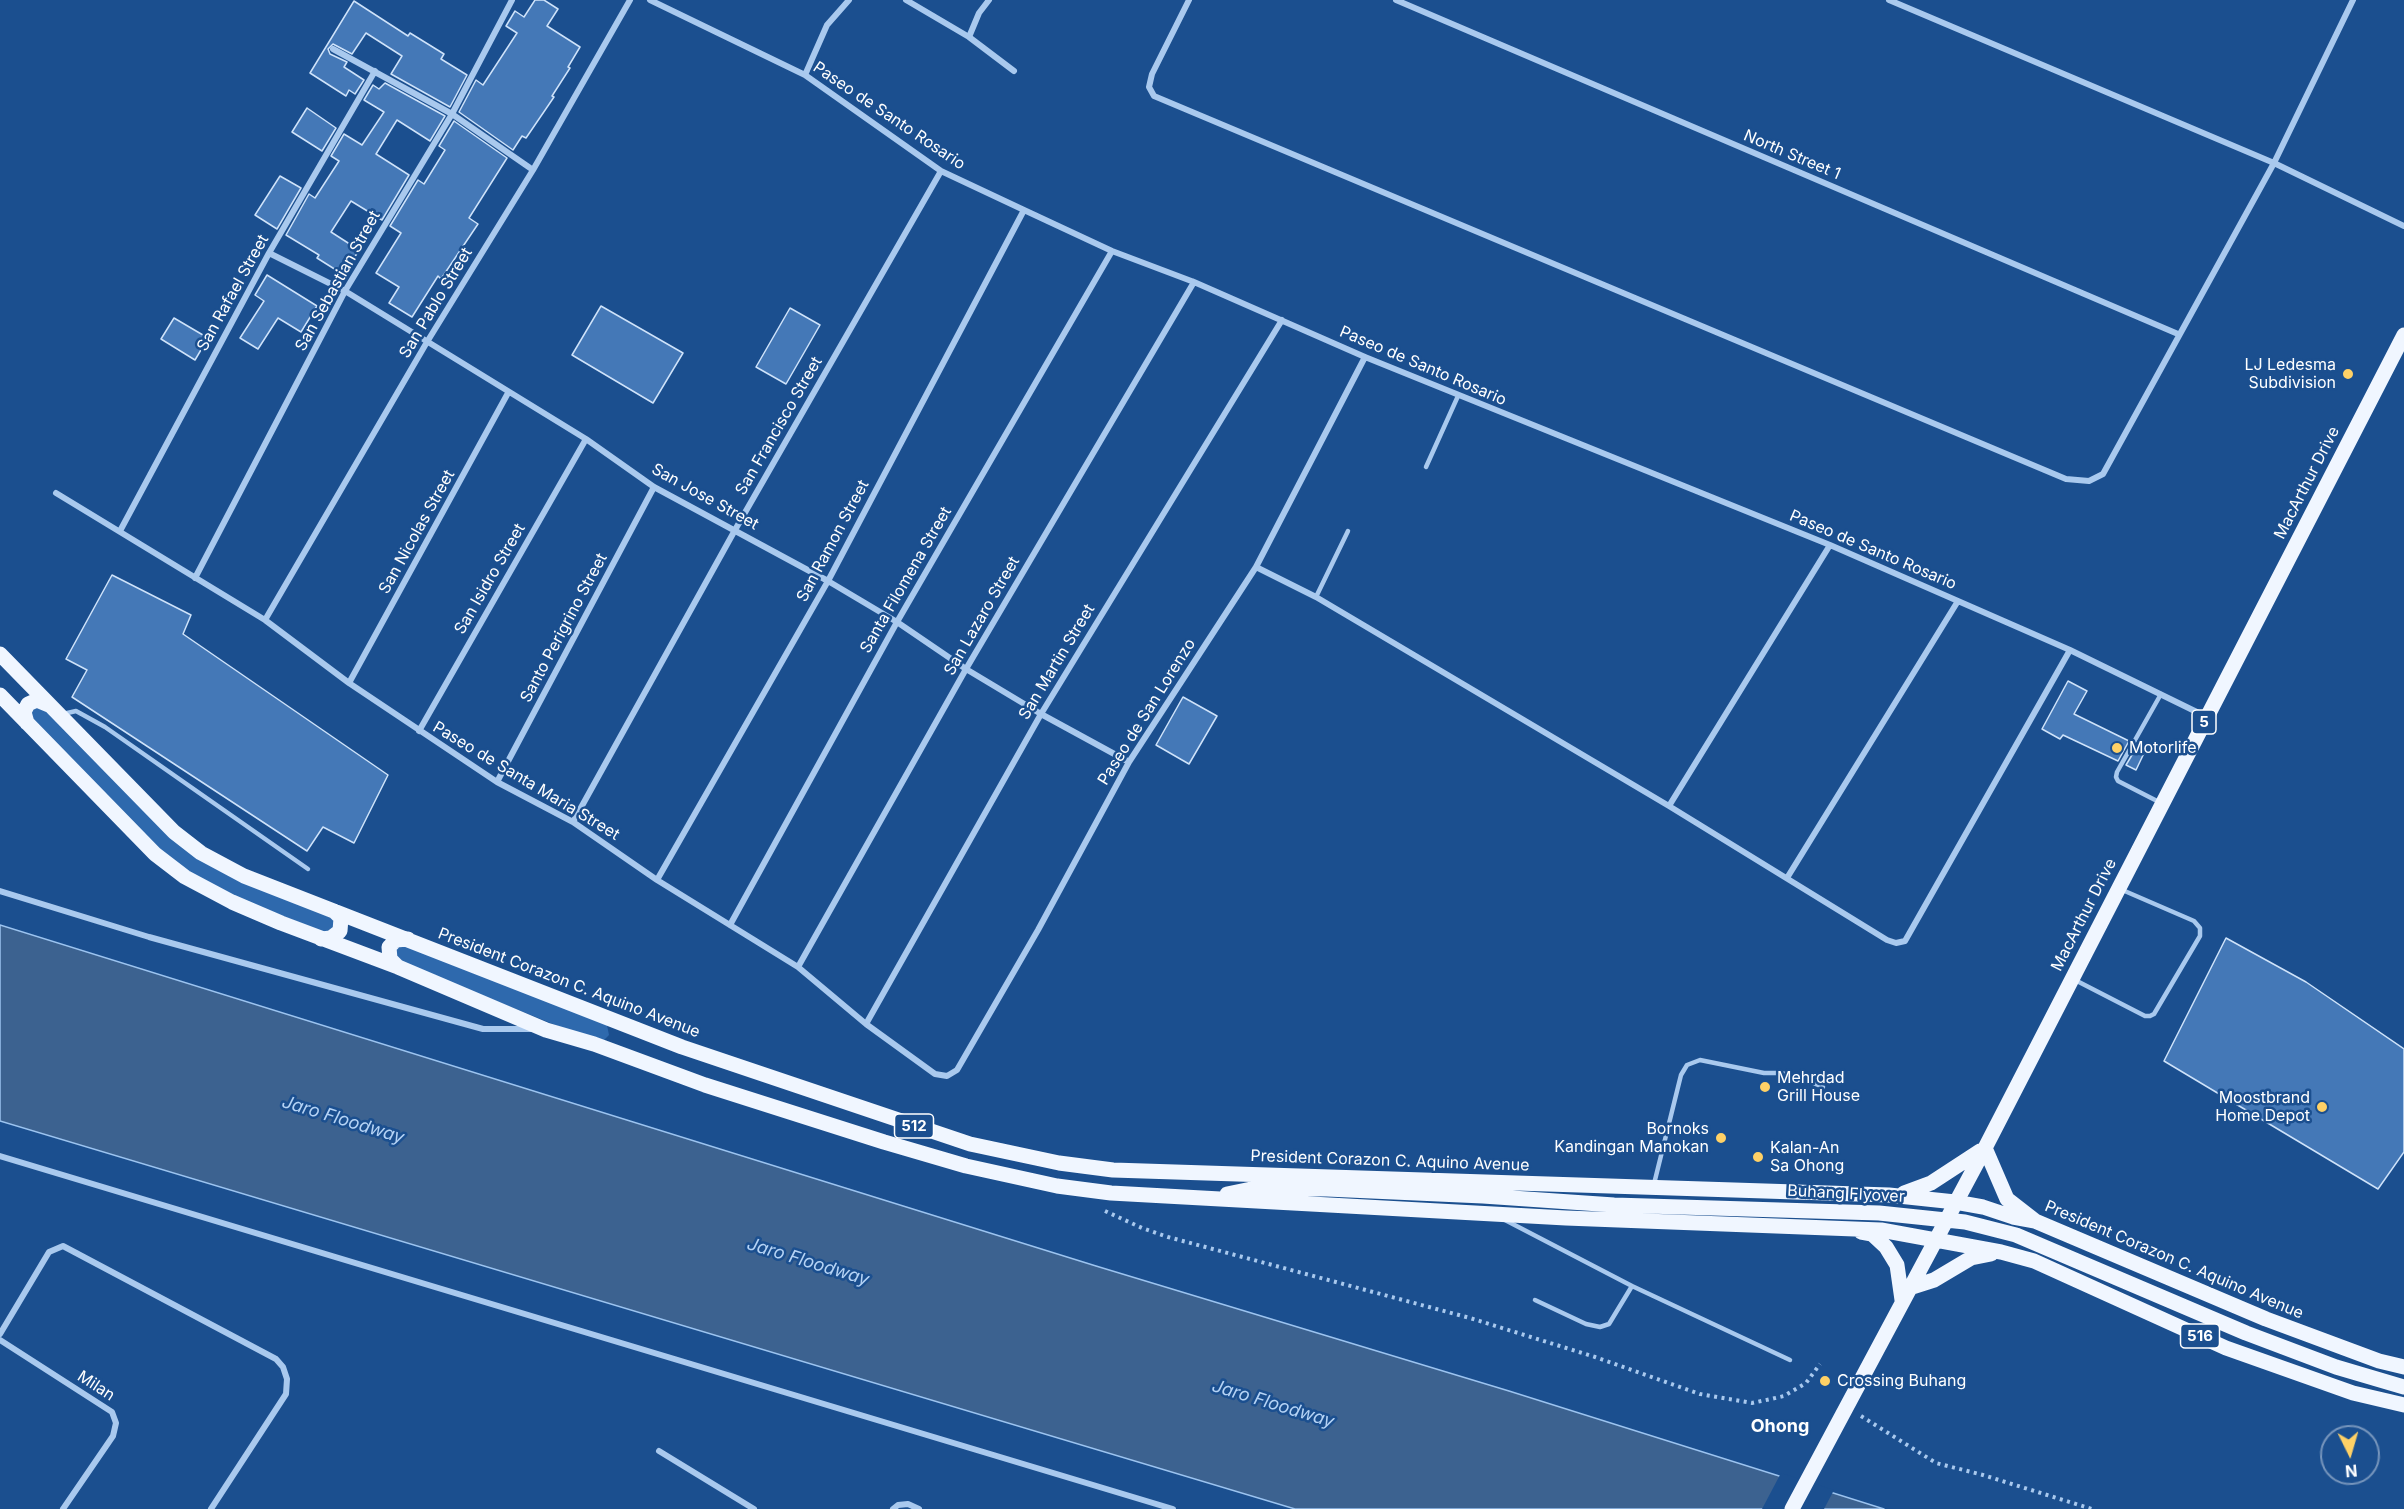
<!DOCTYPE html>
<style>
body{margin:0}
#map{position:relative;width:2404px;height:1509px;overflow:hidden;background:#1b4f8f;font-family:Inter,sans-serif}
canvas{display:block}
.north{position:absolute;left:2320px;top:1425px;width:60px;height:60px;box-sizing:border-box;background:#1b4f8f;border:2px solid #7695bc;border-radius:50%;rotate:175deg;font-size:16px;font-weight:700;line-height:24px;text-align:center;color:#fff}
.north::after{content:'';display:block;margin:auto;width:21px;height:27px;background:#ffd166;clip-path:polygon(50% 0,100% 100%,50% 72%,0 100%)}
</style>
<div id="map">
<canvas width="2404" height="1509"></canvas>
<div class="north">N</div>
</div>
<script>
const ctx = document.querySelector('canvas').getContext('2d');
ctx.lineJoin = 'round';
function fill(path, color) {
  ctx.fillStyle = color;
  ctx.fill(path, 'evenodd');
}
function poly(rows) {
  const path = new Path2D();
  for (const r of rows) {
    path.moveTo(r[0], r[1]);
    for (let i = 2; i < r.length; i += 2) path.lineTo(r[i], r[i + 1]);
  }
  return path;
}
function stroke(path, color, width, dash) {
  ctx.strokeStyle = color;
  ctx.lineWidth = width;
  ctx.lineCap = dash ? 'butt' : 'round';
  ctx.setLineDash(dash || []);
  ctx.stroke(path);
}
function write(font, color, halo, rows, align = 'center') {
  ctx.font = font + ' Inter,sans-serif';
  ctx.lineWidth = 5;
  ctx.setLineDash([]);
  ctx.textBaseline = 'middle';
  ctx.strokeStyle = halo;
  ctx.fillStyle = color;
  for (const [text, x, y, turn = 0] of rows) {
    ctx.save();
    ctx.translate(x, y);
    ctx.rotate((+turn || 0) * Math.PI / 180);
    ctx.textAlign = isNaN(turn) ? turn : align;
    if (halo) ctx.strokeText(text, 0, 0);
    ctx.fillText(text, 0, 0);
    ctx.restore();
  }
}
const green = poly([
 [33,707,43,707,167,835,330,916,336,925,328,934,233,896,187,872,153,845,31,719,30,710],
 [403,943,607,1025,609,1035,604,1040,595,1041,400,962,393,952]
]);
const water = poly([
 [0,925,1096,1266,1509,1391,1884,1509,1295,1509,0,1121,0,925]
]);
const pier = poly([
 [1781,1473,1834,1490,1824,1509,1762,1509]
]);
const building = poly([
 [535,0,544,0,558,9,547,26,580,47,568,67,570,68,552,96,554,97,526,138,522,136,513,150,459,112,476,80,483,85,517,33,506,26,515,11,524,17,535,0],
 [354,1,408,36,410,33,444,54,441,59,467,75,450,107,391,74,402,56,366,33,352,54,333,44,328,49,330,54,347,62,344,67,364,80,355,94,349,90,346,96,310,73,354,1],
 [385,83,445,116,430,141,397,120,376,154,409,175,382,220,351,201,331,232,359,250,344,275,317,258,319,255,286,235,309,194,315,198,339,161,331,156,344,134,362,145,384,112,364,100,373,85,379,89,385,83],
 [307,108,336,128,322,151,292,132,307,108],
 [454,121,507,158,469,218,478,224,441,279,438,276,412,317,389,303,399,287,376,273,401,233,390,226,418,180,424,184,445,150,439,146,454,121],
 [280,176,301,188,277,229,255,215,280,176],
 [267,275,317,306,301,332,278,318,258,349,240,338,264,301,255,295,267,275],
 [601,306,683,353,653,403,572,355,601,306],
 [790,308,820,325,786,384,756,367,790,308],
 [174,318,208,338,195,360,161,339,174,318],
 [112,575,191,615,183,634,388,775,354,843,323,827,307,851,72,697,87,670,66,659,112,575],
 [2068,681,2087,691,2074,714,2129,741,2118,761,2063,735,2060,739,2042,729,2068,681],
 [1183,697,1217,716,1189,764,1156,745,1183,697],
 [2138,745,2146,749,2136,770,2126,765,2138,745],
 [2226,938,2306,982,2404,1049,2404,1152,2378,1189,2164,1061,2226,938]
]);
const path = poly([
 [1105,1211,1142,1228,1168,1237,1470,1318,1595,1357,1700,1394,1752,1403,1771,1399,1784,1396,1806,1383,1820,1364],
 [1861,1416,1936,1463,1983,1475,2092,1509]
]);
const service = poly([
 [1426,467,1458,396],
 [1316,597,1348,531],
 [63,714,76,711,105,727,308,869],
 [2159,802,2118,781,2116,777,2117,772,2161,694],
 [2075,980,2145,1016,2150,1016,2154,1014,2200,936,2200,928,2194,921,2120,889],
 [1654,1184,1681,1075,1687,1065,1700,1060,1764,1073,1780,1073,1796,1076,1823,1087],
 [1505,1220,1632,1286,1609,1324,1600,1327,1586,1324,1535,1300],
 [1632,1286,1790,1360]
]);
const minor = poly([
 [650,0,805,75,941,171,1024,210,1112,251,1194,282,1365,357,1830,545,2070,650,2207,717],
 [906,0,969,37,979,13,989,0],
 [1189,0,1152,74,1149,87,1154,96,2066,479,2089,481,2103,474,2274,163,2353,0],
 [1396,0,2178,334],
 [1889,0,2274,163,2404,226],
 [969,37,1014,71],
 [333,49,452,114,533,170],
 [805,75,827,25,849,0],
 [269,253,345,291,586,439,654,487,828,581,897,622,966,669,1041,714,1129,762],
 [56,493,265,620,349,683,497,782,573,822,657,880,798,967,866,1024,935,1074,947,1076,957,1070,1038,930,1129,762,1256,567,1365,357],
 [120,531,269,253,375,71],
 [1256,567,1316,597,1669,806,1887,940,1896,943,1905,941,2070,650],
 [195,578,345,291,452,114,512,0],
 [265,620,427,342,533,170,630,0],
 [349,683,508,393],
 [419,731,586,439],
 [497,782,654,487],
 [1669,806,1830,545],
 [573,822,735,530,941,171],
 [1787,878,1958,601],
 [657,880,828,581,1024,210],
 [0,891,149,937,483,1029,533,1029],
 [730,925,897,622,1112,251],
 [798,967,966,669,1194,282],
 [866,1024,1041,714,1282,320],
 [0,1156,1173,1509],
 [0,1334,49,1252,63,1246,276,1359,283,1367,287,1379,286,1394,211,1509],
 [0,1340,112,1412,116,1423,113,1436,63,1509],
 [659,1451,754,1509],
 [893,1509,898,1505,908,1504,919,1509]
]);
const primary = poly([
 [0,654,174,832,201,853,244,876,682,1047,970,1144,1059,1163,1113,1170,1889,1195,1955,1202,1983,1207,2013,1217,2035,1221,2266,1319,2379,1361,2404,1367],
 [0,695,155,854,185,877,232,902,281,923,398,967,546,1030,594,1044,705,1085,884,1142,966,1166,1057,1186,1111,1193,1566,1218,1881,1230,2001,1252,2034,1261,2226,1348,2353,1393,2404,1405],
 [27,723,24,712,28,704,37,700,49,705],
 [321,939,331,938,340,931,341,918,334,911],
 [398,967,390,959,389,947,396,940,408,939],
 [1985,1148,2007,1199,2034,1220],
 [1904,1193,1931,1183,1980,1151],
 [1227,1194,1256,1188,1327,1189,1483,1196,1614,1205,1879,1213,1965,1222,2016,1235,2246,1333,2336,1367,2404,1387],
 [1861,1232,1872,1234,1886,1247,1897,1265,1902,1300],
 [1909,1288,1934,1280,1971,1258,1991,1254],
 [1792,1509,1985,1148,2404,335]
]);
const markers = [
 [2348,374,6,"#ffd166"],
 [2117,748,6,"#ffd166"],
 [1765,1087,6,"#ffd166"],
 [2322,1107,6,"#ffd166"],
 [1721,1138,6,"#ffd166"],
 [1758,1157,6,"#ffd166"],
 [1825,1381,6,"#ffd166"]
];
const shields = [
 [2204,722,24],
 [914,1126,39],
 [2200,1336,39]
];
const shieldNames = [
 ["5",2204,722],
 ["512",914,1126],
 ["516",2200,1336]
];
const streetNames = [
 ["Paseo de Santo Rosario",889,116,34],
 ["North Street 1",1792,155,23],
 ["San Sebastian Street",338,281,-61],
 ["San Rafael Street",233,293,-61],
 ["San Pablo Street",436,303,-59],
 ["Paseo de Santo Rosario",1423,366,23],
 ["San Francisco Street",779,426,-60],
 ["MacArthur Drive",2307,483,-63],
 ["San Jose Street",705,497,29],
 ["San Nicolas Street",417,532,-61],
 ["San Ramon Street",833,541,-62],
 ["Paseo de Santo Rosario",1873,550,23],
 ["San Isidro Street",490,579,-60],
 ["Santa Filomena Street",906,580,-60],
 ["San Lazaro Street",982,616,-60],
 ["Santo Perigrino Street",564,628,-62],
 ["San Martin Street",1057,662,-59],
 ["Paseo de San Lorenzo",1147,712,-58],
 ["Paseo de Santa Maria Street",526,781,31],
 ["MacArthur Drive",2084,915,-63],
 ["President Corazon C. Aquino Avenue",569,983,21],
 ["President Corazon C. Aquino Avenue",1390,1161,2],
 ["Buhang Flyover",1846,1194,3],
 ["President Corazon C. Aquino Avenue",2174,1260,23],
 ["Milan",96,1386,33]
];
const poiNames = [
 ["LJ Ledesma",2336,365,"right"],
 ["Subdivision",2336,383,"right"],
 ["Motorlife",2129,748],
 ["Mehrdad",1777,1078],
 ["Grill House",1777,1096],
 ["Moostbrand",2310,1098,"right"],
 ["Home Depot",2310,1116,"right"],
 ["Bornoks",1709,1129,"right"],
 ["Kandingan Manokan",1709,1147,"right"],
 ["Kalan-An",1770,1148],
 ["Sa Ohong",1770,1166],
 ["Crossing Buhang",1837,1381]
];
const waterNames = [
 ["Jaro Floodway",343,1120,17],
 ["Jaro Floodway",808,1262,17],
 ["Jaro Floodway",1273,1404,17]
];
const neighbourhoodNames = [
 ["Ohong",1780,1427]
];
fill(green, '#2e69ad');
fill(water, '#3c6290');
stroke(water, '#9cc4f0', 1.5);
fill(pier, '#1b4f8f');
fill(building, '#4478b7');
stroke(building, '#cfe3fa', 1.5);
stroke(path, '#a9c9ee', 4, [3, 4.5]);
stroke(service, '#a9c9ee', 4.5);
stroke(minor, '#a9c9ee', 6);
stroke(primary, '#f0f6ff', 15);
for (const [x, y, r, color] of markers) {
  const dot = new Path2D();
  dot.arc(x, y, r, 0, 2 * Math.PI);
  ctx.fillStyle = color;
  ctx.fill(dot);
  stroke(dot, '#1b4f8f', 2);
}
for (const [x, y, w] of shields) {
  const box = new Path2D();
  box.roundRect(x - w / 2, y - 12, w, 24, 4.5);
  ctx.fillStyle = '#1b4f8f';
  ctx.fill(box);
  stroke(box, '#fff', 1.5);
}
write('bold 15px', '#fff', null, shieldNames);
write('16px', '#fff', '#1b4f8f', streetNames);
write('16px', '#fff', '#1b4f8f', poiNames, 'left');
write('italic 18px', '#b5d3f5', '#1b4f8f', waterNames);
write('bold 18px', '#fff', '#1b4f8f', neighbourhoodNames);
</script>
